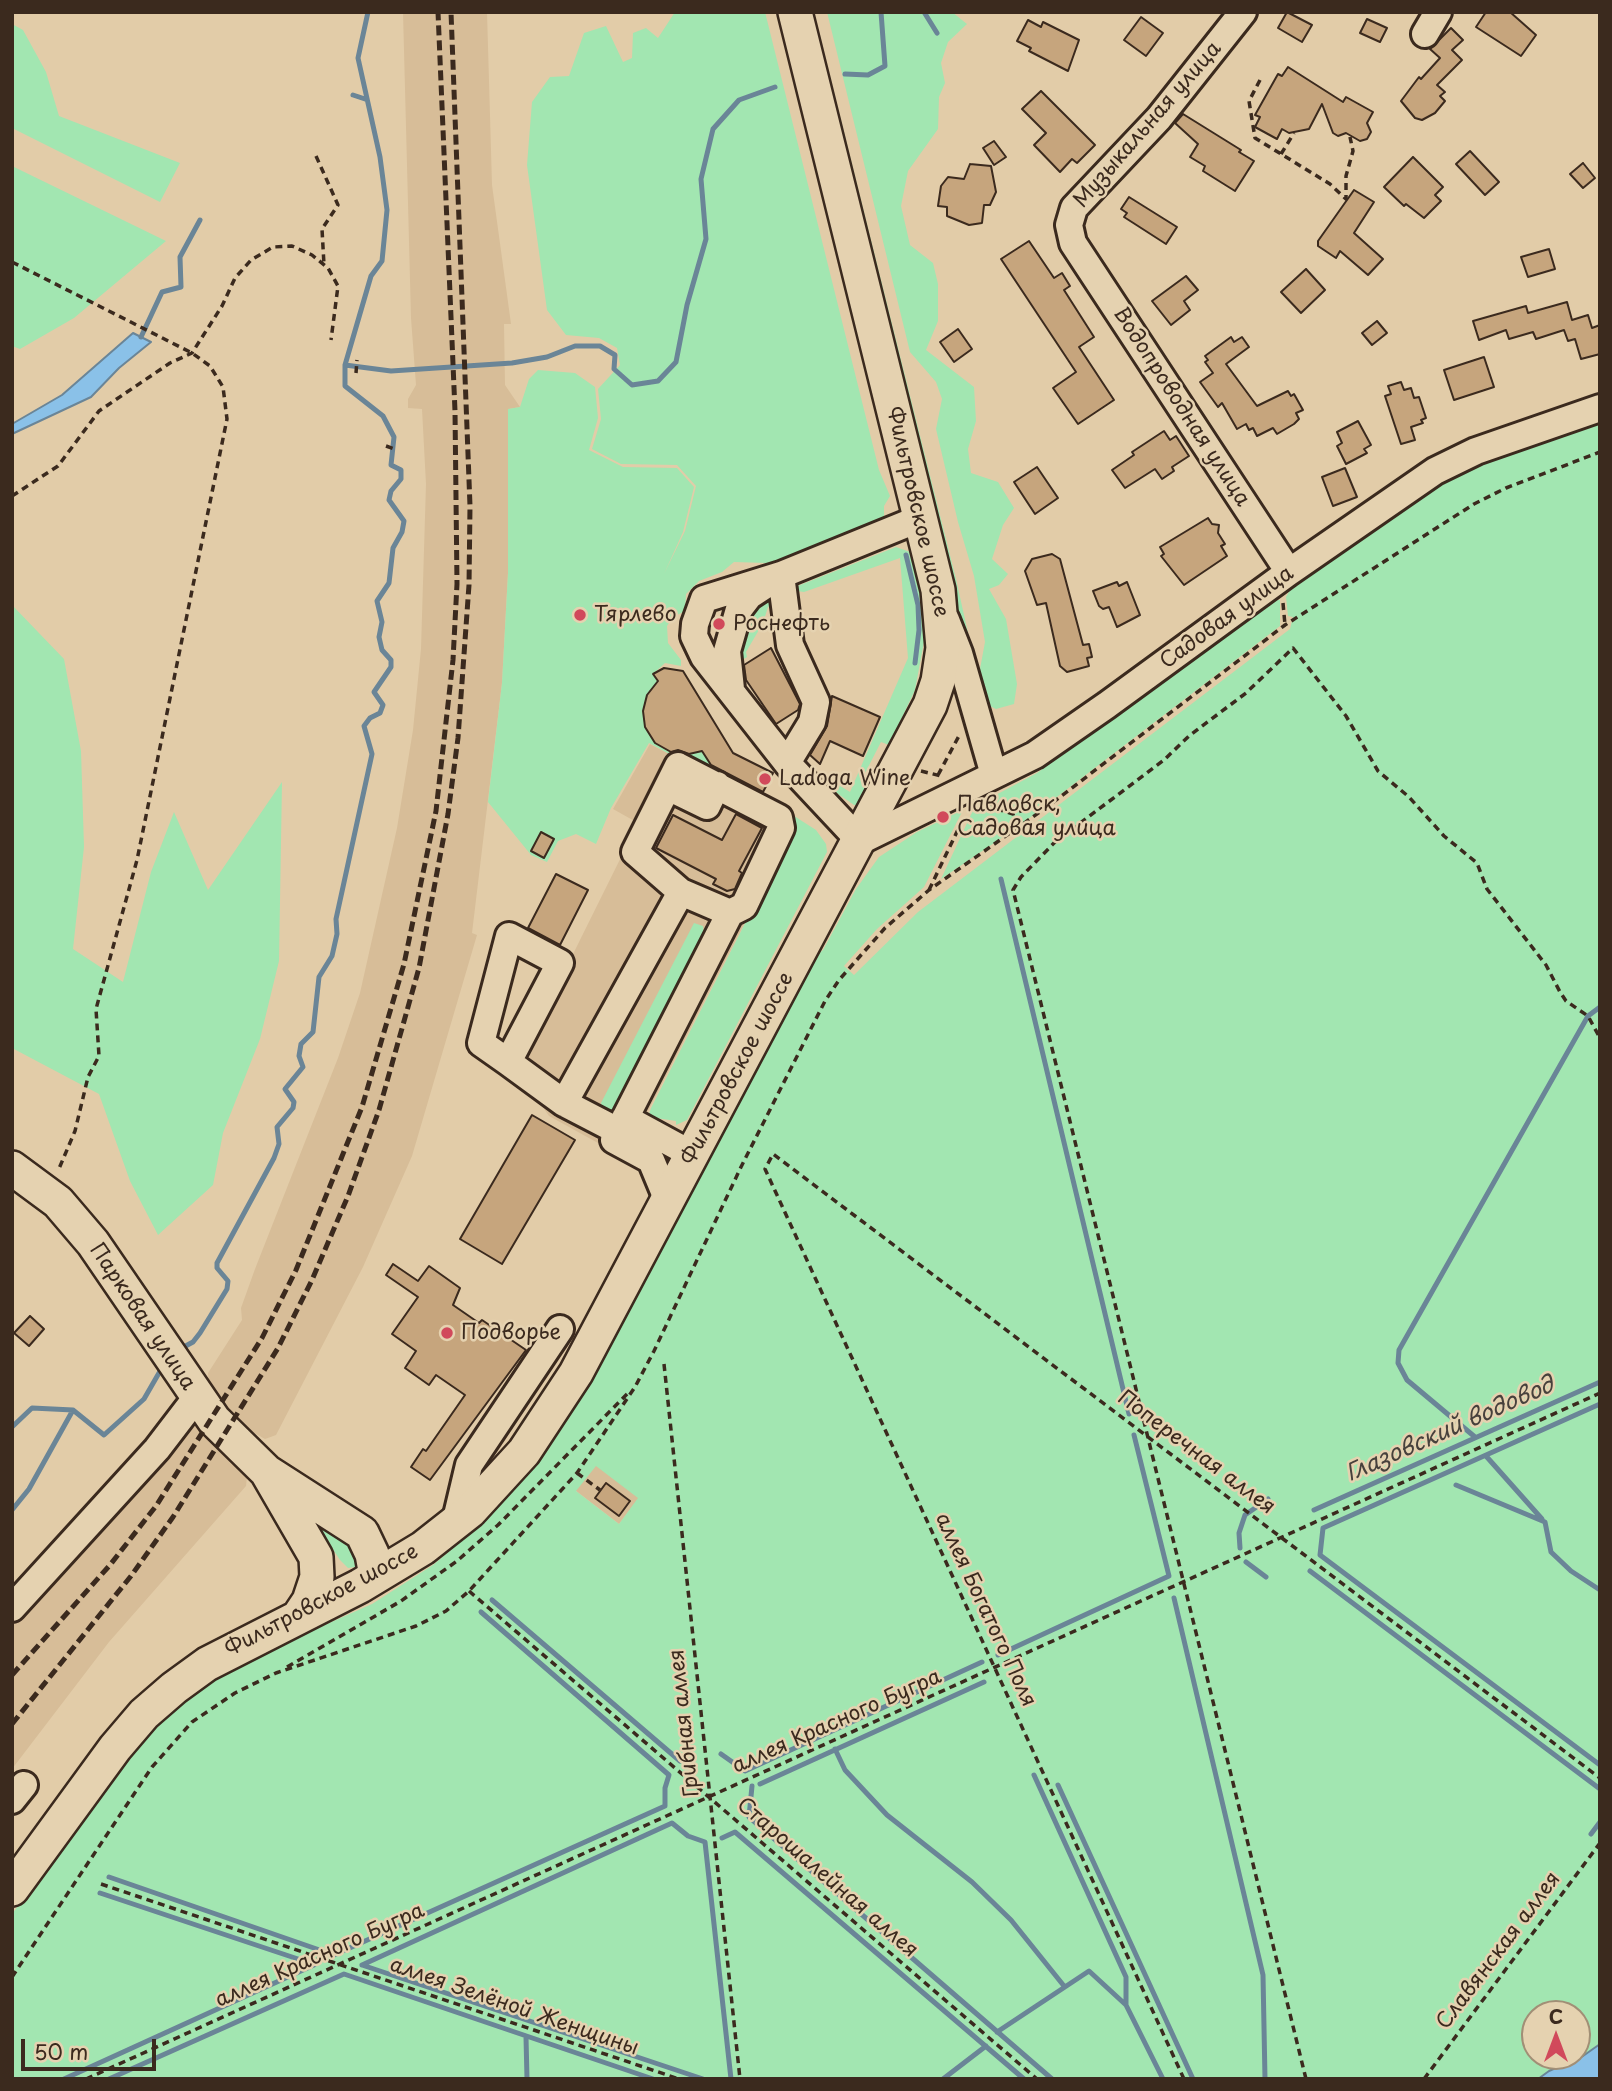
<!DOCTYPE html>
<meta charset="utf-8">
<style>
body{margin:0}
#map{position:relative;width:1612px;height:2091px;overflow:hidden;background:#e2cca8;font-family:"Playpen Sans",sans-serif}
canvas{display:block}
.frame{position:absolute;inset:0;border:14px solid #3b2a1e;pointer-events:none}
.north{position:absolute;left:1521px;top:2000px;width:70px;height:70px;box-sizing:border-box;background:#e5d2b0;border:2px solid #a18f76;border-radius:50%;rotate:0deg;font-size:19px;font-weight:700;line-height:28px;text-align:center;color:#3b2a1e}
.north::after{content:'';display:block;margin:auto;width:24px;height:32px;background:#d1495b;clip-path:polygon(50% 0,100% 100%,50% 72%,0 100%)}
.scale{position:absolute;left:21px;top:2039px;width:135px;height:32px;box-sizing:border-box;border:4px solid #3b2a1e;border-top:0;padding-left:9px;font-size:21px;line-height:24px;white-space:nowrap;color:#3b2a1e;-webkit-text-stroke:5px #e5d2b0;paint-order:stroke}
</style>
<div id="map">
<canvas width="1612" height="2091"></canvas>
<div class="frame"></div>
<div class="north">С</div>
<div class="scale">50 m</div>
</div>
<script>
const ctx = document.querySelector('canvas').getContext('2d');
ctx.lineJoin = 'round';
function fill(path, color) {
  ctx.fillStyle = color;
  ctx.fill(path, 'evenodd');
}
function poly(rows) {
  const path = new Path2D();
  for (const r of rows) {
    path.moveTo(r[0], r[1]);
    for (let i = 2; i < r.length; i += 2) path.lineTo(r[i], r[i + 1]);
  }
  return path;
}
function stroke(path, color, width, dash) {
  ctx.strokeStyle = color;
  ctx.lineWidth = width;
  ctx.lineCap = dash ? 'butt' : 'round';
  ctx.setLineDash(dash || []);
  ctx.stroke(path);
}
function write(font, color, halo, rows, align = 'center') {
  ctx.font = font + ' "Playpen Sans",sans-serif';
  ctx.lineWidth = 5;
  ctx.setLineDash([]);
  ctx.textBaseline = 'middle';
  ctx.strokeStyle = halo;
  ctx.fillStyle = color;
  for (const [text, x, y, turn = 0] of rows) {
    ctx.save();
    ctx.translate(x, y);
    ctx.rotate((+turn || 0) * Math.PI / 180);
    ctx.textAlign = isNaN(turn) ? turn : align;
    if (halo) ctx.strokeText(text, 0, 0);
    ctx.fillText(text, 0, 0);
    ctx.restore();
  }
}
const built = poly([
 [403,12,487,12,492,185,511,324,504,324,505,385,520,407,509,409,508,573,502,683,472,933,477,935,412,1156,363,1267,276,1435,265,1439,247,1429,227,1458,247,1477,246,1486,109,1642,12,1769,12,1621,203,1407,210,1392,208,1373,242,1320,241,1308,255,1269,338,1058,360,993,397,828,413,730,421,649,426,484,422,409,408,408,408,399,416,385,411,318],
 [650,744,790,818,793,829,646,1115,618,1154,549,1116,524,1079,521,1059,638,823,613,809],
 [596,1465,639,1498,619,1524,575,1490]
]);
const green = poly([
 [675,12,765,12,879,470,890,496,884,506,884,517,785,559,767,563,734,562,722,572,699,581,686,594,685,611,673,617,667,626,668,643,681,660,681,666,665,663,653,674,658,681,647,695,643,711,645,727,655,743,669,752,686,755,702,750,712,767,767,795,766,798,816,830,826,844,827,852,687,1120,676,1125,676,1121,656,1118,649,1114,651,1108,793,829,792,820,649,743,611,808,596,844,576,834,558,841,547,862,531,855,488,802,502,683,508,573,508,409,520,407,529,379,538,370,575,373,595,387,598,418,589,450,623,467,677,468,694,487,683,532,664,574,685,531,696,486,677,465,621,464,592,449,601,419,598,389,620,365,617,348,599,338,566,335,547,310,527,165,532,102,550,77,569,76,584,33,606,26,623,62,632,58,633,33,646,28,658,38],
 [827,12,952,12,967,24,948,42,941,63,945,83,939,97,938,129,908,171,901,206,910,245,933,263,938,284,938,321,926,350,974,387,976,421,968,449,971,473,998,482,1014,508,1003,525,992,559,1008,574,999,585,989,589,1006,619,1017,684,1014,704,996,709,986,704,977,685,985,642,974,576,958,522,936,429,942,399,936,382,910,352],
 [12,24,23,30,46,72,59,116,180,163,160,202,12,128],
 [824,65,827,65,956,579,974,660,970,659],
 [12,166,166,241,74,318,20,349,12,346],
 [1600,417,1600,2050,1553,2079,12,2079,12,1914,139,1742,190,1695,239,1663,372,1604,433,1565,459,1543,808,962,823,950,856,889,879,857,917,832,963,810,924,887,877,929,844,966,854,975,918,912,1290,629,1293,617,1288,616,1286,597,1290,590,1335,552,1460,470],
 [596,1466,638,1498,619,1524,576,1491],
 [1535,2014,1577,2014,1577,2056,1535,2056],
 [896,547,913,553,921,590,925,636,915,690,889,745,881,742,862,779,874,785,858,805,854,805,831,789,837,784,850,792,908,658,900,558,804,592,797,591,795,587],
 [776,593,775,604,768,607,763,623,746,652,747,657,737,663,745,612],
 [1269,599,1280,600,1280,626,1019,826,941,879,975,806,1037,773],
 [12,605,64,659,81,751,84,847,73,949,123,982,151,872,174,812,208,890,282,782,279,961,260,1039,223,1133,213,1185,158,1235,130,1181,99,1094,12,1048],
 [694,923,703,926,704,934,617,1109,608,1113,602,1108,601,1103],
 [303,1504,357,1554,355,1567,348,1568,340,1560]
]);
const water = poly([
 [133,333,151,342,119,368,91,397,12,434,12,424,62,395,133,333],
 [1600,2044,1600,2079,1538,2079,1549,2071,1583,2056,1600,2044]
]);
const stream = poly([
 [924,12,937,33],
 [845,74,868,75,885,66,881,12],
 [353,95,365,99],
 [141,337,162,292,181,287,180,257,200,220],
 [345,365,391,371,512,363,547,357,575,346,600,346,615,355,614,369,632,385,658,381,676,362,687,305,706,239,701,179,713,129,739,100,775,87],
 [906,555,918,605,919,630,915,663],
 [1001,879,1129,1414],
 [180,1349,193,1342,200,1333,227,1289,228,1281,217,1268,217,1263,274,1158,279,1144,277,1127,293,1108,294,1102,285,1089,303,1067,299,1056,301,1044,313,1032,319,977,332,956,337,934,336,919,372,754,364,726,370,718,380,713,383,705,374,692,391,667,391,660,382,650,379,637,382,622,377,601,389,583,393,548,402,532,404,521,389,500,391,491,401,479,401,470,391,465,394,437,383,416,345,386,345,365,371,276,382,261,387,210,380,157,358,58,368,12],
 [1600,1404,1323,1528,1320,1555,1600,1765],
 [12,1427,32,1408,73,1410],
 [1475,1437,1407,1380,1398,1363,1399,1350,1588,1016,1600,1007],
 [1486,1456,1542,1519],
 [1456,1485,1545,1522,1551,1552,1571,1571,1600,1590],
 [12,1510,29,1489,73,1410,104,1435,144,1399,163,1366],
 [1314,1510,1600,1382],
 [1240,1548,1239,1533,1245,1515,1268,1499],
 [1246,1562,1266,1577],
 [1310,1571,1600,1789],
 [1174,1598,1263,1975,1265,2079],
 [492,1600,680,1761],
 [998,1655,1169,1576,1134,1435],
 [835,1749,845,1770,887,1815,972,1882,1011,1920,1064,1986],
 [721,1754,745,1771,982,1662],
 [1034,1775,1126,1977,1126,2005,1163,2079],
 [760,1784,984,1682],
 [1058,1785,1193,2079],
 [752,1786,749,1817,1052,2079],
 [1591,1834,1600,1822],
 [722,1838,735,1832,1024,2079],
 [109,1877,334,1955,665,1806,665,1788,669,1775,481,1612],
 [100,1893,313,1964],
 [362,1965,672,1823,688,1836,705,1842,731,2079],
 [362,1965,703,2079],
 [997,2032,1089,1971,1126,2005],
 [526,2037,527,2079],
 [64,2079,314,1965],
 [109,2079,344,1974,653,2079],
 [943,2079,986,2046]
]);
const building = poly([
 [1287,12,1312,25,1302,42,1278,28,1287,12],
 [1486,12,1510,12,1536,35,1521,56,1476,27,1486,12],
 [1141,17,1163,33,1146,56,1124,40,1141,17],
 [1367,19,1387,28,1380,42,1360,33,1367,19],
 [1028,20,1041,27,1043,22,1079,40,1068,71,1029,51,1031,48,1017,41,1028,20],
 [1451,28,1463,40,1452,50,1462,60,1437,85,1445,92,1440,96,1445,101,1435,113,1422,120,1415,118,1401,101,1419,77,1421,79,1440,58,1430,49,1451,28],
 [1288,67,1343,102,1346,97,1373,112,1367,123,1371,132,1367,139,1360,141,1346,133,1338,136,1333,133,1322,104,1309,129,1289,133,1282,129,1277,139,1255,127,1260,117,1255,115,1278,74,1282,76,1288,67],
 [1041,91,1095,145,1077,163,1072,159,1060,172,1034,145,1046,133,1022,109,1041,91],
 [1183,114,1241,150,1239,152,1254,161,1235,191,1203,171,1205,166,1190,157,1198,144,1175,123,1183,114],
 [994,141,1006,157,994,165,983,148,994,141],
 [1470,151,1499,182,1485,195,1456,164,1470,151],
 [1413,157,1443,187,1435,195,1441,201,1424,218,1406,204,1404,206,1384,187,1413,157],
 [1583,163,1595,178,1583,188,1570,174,1583,163],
 [970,164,991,166,996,192,990,205,984,205,982,223,969,225,947,216,947,207,938,206,941,186,948,177,964,179,970,164],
 [1354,190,1374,202,1354,233,1383,259,1368,275,1340,251,1336,258,1318,246,1318,241,1354,190],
 [1129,197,1177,227,1166,244,1124,217,1127,213,1121,209,1129,197],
 [1029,241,1054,278,1062,273,1070,286,1064,290,1094,337,1079,347,1114,400,1078,424,1053,388,1076,372,1001,259,1029,241],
 [1549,249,1555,269,1528,277,1521,257,1549,249],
 [1306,269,1325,290,1301,313,1281,292,1306,269],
 [1186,276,1198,290,1184,301,1190,310,1171,325,1152,301,1186,276],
 [1567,302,1572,320,1588,315,1592,328,1600,325,1600,354,1581,359,1575,339,1568,341,1564,330,1536,339,1533,332,1509,339,1506,330,1479,340,1473,321,1526,306,1528,313,1567,302],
 [1377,321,1387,333,1372,345,1362,333,1377,321],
 [958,329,972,349,954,362,940,342,958,329],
 [1231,337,1234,342,1242,337,1249,347,1226,364,1257,406,1288,391,1291,396,1294,394,1303,410,1296,413,1299,419,1294,424,1277,434,1273,428,1257,436,1253,428,1249,430,1246,424,1237,429,1222,403,1218,407,1200,382,1213,373,1205,362,1208,360,1205,356,1231,337],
 [1484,357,1494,387,1454,400,1444,370,1484,357],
 [1401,382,1404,390,1411,388,1414,398,1419,397,1426,418,1421,420,1423,423,1411,427,1415,440,1401,444,1385,396,1391,394,1388,386,1401,382],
 [1358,421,1371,445,1364,449,1367,453,1346,464,1337,446,1342,443,1337,432,1358,421],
 [1164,431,1170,440,1176,436,1189,456,1172,467,1174,471,1162,479,1155,469,1125,488,1112,470,1134,455,1132,452,1164,431],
 [1037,467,1058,498,1035,514,1014,482,1037,467],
 [1345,468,1357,497,1333,506,1322,477,1345,468],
 [1208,518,1212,524,1219,525,1218,533,1225,544,1221,546,1227,556,1184,585,1161,556,1164,554,1160,547,1208,518],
 [1052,554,1060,559,1083,645,1089,644,1092,657,1087,658,1089,666,1067,672,1060,666,1046,603,1037,605,1025,571,1032,559,1052,554],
 [1117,582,1119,586,1127,582,1140,615,1117,627,1109,607,1103,609,1099,606,1093,591,1117,582],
 [771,648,800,704,798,710,776,724,746,680,744,665,771,648],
 [664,668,683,671,733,753,773,773,763,792,711,765,702,751,689,754,678,750,671,752,655,743,645,727,643,711,647,695,658,681,653,674,664,668],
 [832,696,880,717,863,756,830,741,820,764,810,755,827,726,832,696],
 [736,814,762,828,739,871,742,873,735,889,727,891,713,884,716,879,656,848,673,815,722,840,736,814],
 [541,832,554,839,544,858,531,851,541,832],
 [556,874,588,890,560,945,528,928,556,874],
 [532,1115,575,1140,502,1264,460,1239,532,1115],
 [393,1264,418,1281,429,1266,460,1288,453,1305,479,1323,482,1320,526,1350,430,1480,411,1467,423,1449,426,1451,465,1395,436,1375,429,1385,405,1368,416,1351,392,1334,418,1297,386,1275,393,1264],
 [30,1316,44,1329,29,1346,14,1333,30,1316],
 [606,1483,630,1501,619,1516,595,1498,606,1483]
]);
const path = poly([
 [1260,80,1249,101,1255,138,1330,184,1346,199,1346,176,1353,151,1350,137],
 [1281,154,1294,133],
 [316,156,338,205,322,229,324,265],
 [12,262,192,353,210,366,223,387,227,419,137,860,96,1009,99,1056,88,1077,75,1131,58,1171],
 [356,373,357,360],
 [386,446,397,450],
 [12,496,58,466,99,411,170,363,192,353,222,306,235,278,251,260,273,247,292,246,312,255,328,268,338,286,331,340],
 [1283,603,1285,625],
 [921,771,941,776],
 [938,775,960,734],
 [987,801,1000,810,1013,814,1033,806,1047,807],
 [929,890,965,815],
 [664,1364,740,2079],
 [577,1473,600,1490],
 [469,1591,1037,2079],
 [287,1667,401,1601,457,1561,498,1525,628,1393],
 [101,1884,679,2079],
 [12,1977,152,1767,192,1722,235,1693,276,1673,416,1626,446,1611,469,1591,577,1473,635,1387,654,1351,741,1167,825,1001,839,980,885,928,929,890,1047,807,1285,625,1474,504,1506,488,1600,452],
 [86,2079,1600,1393],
 [1184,2079,765,1169,773,1154,1600,1778],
 [1306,2079,1013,890,1021,877,1055,842,1164,760,1189,736,1246,693,1293,648,1346,716,1378,771,1409,797,1444,836,1477,863,1487,889,1546,965,1560,992,1566,1001,1588,1016,1600,1038],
 [1424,2079,1600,1843]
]);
const minor = poly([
 [1243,12,1159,118,1074,208,1069,225,1073,243,1289,572],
 [1425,34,1438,12],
 [921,518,781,575,704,599,695,624,694,636,704,657,787,763,860,841,1035,755,1107,705,1289,572,1435,471,1476,451,1600,408],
 [946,620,959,653,994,775],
 [731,689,727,651,739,609,749,596,781,575,790,645,816,702,812,722,787,763],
 [668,787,707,806,717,785],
 [508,1062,560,963,509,936,481,1043,508,1062,564,1103],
 [625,1118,693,1155],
 [618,1131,564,1103,681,892],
 [668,1201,651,1160,614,1140,730,913,681,892,635,852,678,766,779,818,781,828,744,906,730,913],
 [455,1524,469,1465,560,1329],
 [12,1608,157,1449,196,1398],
 [12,1800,24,1785]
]);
const major = poly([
 [12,1168,58,1202,93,1243,214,1420,267,1472,362,1533,372,1554,376,1576],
 [268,1474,316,1557,317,1577,309,1601,299,1616],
 [12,1889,115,1748,144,1714,174,1688,207,1664,360,1586,423,1548,470,1511,524,1452,576,1373,930,705,938,681,943,648,938,590,795,12]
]);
const rail = poly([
 [12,1675,110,1565,156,1506,262,1338,296,1270,362,1107,404,964,436,811,453,660,457,584,455,411,438,12],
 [12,1724,131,1576,173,1517,278,1348,312,1280,348,1196,379,1110,419,968,448,814,458,738,469,585,470,506,451,12]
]);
const markers = [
 [580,615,7,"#d1495b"],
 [719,624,7,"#d1495b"],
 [765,779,7,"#d1495b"],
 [943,817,7,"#d1495b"],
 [447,1333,7,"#d1495b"]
];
const streetNames = [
 ["Музыкальная улица",1148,125,-49],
 ["Водопроводная улица",1181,407,57],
 ["Фильтровское шоссе",917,512,77],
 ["Садовая улица",1227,618,-36],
 ["Фильтровское шоссе",738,1069,-62],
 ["Парковая улица",142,1317,56],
 ["Поперечная аллея",1196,1453,37],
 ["Фильтровское шоссе",322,1601,-28],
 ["аллея Богатого Поля",985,1610,65],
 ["аллея Красного Бугра",837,1722,-24],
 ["Грибная аллея",685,1723,-96],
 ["Старошалейная аллея",827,1878,41],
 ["Славянская аллея",1499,1951,-53],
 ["аллея Красного Бугра",320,1956,-24],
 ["аллея Зелёной Женщины",514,2007,19]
];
const poiNames = [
 ["Тярлево",594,615],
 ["Роснефть",733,624],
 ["Ladoga Wine",779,779],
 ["Павловск,",957,805],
 ["Садовая улица",957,829],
 ["Подворье",461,1333]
];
const waterNames = [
 ["Глазовский водовод",1450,1430,-24]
];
fill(built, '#d7bd98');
fill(green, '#a2e6b1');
fill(water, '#8ac1e8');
stroke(water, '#6a8597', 2);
stroke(stream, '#6a8597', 5);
fill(building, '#c6a57d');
stroke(building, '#3b2a1e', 2);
stroke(minor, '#3b2a1e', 32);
stroke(major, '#3b2a1e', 38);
stroke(path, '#3b2a1e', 3.5, [7, 5]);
stroke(minor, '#e5d2b0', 26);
stroke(major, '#e5d2b0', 33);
stroke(rail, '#3b2a1e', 5, [10, 5]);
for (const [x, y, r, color] of markers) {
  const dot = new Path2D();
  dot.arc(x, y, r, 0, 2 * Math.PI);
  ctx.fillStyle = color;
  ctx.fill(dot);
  stroke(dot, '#e5d2b0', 2.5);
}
write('21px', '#3b2a1e', '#e5d2b0', streetNames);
write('21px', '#3b2a1e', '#e5d2b0', poiNames, 'left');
write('italic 23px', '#47413c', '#e5d2b0', waterNames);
</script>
